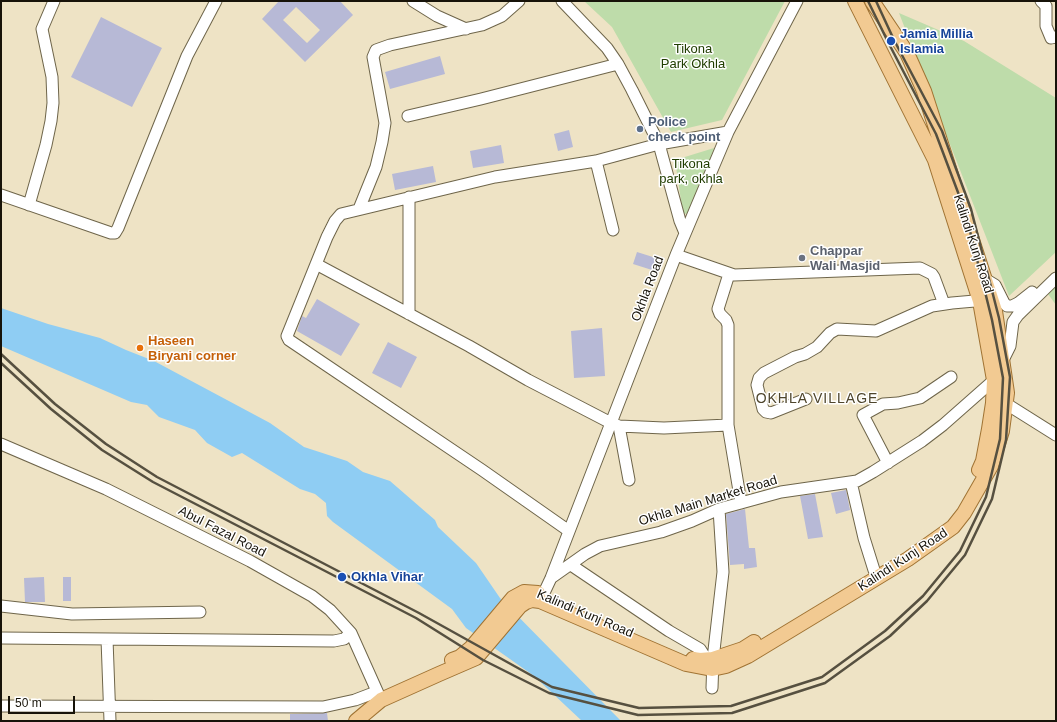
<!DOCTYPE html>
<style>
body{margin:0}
#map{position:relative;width:1057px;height:722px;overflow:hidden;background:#eee3c5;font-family:Helvetica,sans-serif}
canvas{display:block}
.frame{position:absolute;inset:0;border:2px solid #171309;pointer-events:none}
.scale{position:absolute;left:8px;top:696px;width:67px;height:18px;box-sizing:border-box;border:2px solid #171309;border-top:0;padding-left:5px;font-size:12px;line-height:14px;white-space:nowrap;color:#171309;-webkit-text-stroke:3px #fff;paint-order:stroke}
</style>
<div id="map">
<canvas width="1057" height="722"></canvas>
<div class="frame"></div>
<div class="scale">50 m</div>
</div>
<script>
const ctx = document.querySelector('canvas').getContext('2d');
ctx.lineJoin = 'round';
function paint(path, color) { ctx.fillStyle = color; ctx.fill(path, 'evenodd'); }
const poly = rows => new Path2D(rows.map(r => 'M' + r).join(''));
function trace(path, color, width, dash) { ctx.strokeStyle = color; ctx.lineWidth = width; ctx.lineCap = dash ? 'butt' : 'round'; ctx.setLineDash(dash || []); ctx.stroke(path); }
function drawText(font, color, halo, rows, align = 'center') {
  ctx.font = font + ' Helvetica,sans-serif'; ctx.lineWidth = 3; ctx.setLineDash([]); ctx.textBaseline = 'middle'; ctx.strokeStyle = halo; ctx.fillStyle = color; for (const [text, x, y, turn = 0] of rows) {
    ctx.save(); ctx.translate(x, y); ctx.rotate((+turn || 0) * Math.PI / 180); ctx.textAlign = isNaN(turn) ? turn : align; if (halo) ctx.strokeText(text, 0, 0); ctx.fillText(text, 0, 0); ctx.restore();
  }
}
paint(poly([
 [584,1,785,1,722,120,671,132,612,27],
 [899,13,964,41,1056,98,1056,252,1009,296],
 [714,148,693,213,683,214,675,160],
 [1056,286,1056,305,1048,294]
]), '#bedcaa');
paint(poly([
 [1,308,48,324,100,338,126,350,154,361,270,423,304,447,347,461,363,472,390,481,435,520,438,527,476,563,500,598,621,721,582,721,534,676,466,628,452,609,333,522,327,516,326,503,315,494,300,489,242,453,232,457,207,443,195,430,159,417,147,405,131,402,1,346]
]), '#8fcdf3');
paint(poly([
 [279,1,340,1,353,15,305,62,262,19],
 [296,7,320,30,307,43,283,20],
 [101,17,162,48,132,107,71,77],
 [440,56,445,74,390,89,385,72],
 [569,130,573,147,558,151,554,134],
 [501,145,504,163,473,168,470,151],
 [433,166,436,182,395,190,392,174],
 [637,252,656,258,652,270,633,264],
 [317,299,360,324,341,356,297,331,302,316,306,318],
 [602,328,605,376,574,378,571,331],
 [388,342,417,357,401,388,372,373],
 [846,490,850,510,836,514,831,493],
 [815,494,823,537,808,539,800,496],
 [745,509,749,548,755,548,757,567,744,569,744,564,730,565,726,514],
 [44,577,45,602,25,602,24,578],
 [63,577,71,577,71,601,63,601],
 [327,713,328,721,290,721,290,714]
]), '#b7b9d6');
const minor = poly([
 [413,1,437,16,466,29],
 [562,1,607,48,618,64,632,90,659,144,680,221,685,233],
 [1041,1,1046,6,1046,26,1051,38,1056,37],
 [408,116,481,99,618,64],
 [596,161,613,230],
 [1,195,111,233,115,233,118,228,187,56,216,1],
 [409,197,409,314],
 [29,205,46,145,51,121,53,103,52,77,42,29,54,1],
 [359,209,376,167,382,142,385,123,373,57,376,50,390,45,482,25,502,16,519,1],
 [676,255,734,275,920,268,932,274,934,277,944,304],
 [316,264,469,346,528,380,611,423,619,426,664,428,728,425],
 [729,274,718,309,720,314,726,320,728,325,728,425,741,503],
 [985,279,995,285,1004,303,1007,306,1012,306,1018,303,1032,292],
 [1003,360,1010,346,1013,322,1018,315,1056,278],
 [806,399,771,413,766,412,763,409,757,385,759,378,764,373,795,357,805,354,817,347,830,333,837,329,876,331,932,306,952,303,986,300],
 [1005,403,1056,435],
 [619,426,629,480],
 [1,444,106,489,250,561,312,596,330,610,351,633,381,700],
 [888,463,863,415,883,404,898,403,920,398,951,377],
 [851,482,864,538,874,570],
 [569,531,482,470,289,340,287,336,327,237,335,221,341,214,495,177,596,161,659,144,728,132],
 [571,565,669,631,700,649,707,660],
 [551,578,585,554,600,546,661,532,692,521,719,509,781,492,857,481,873,472,922,441,943,425,994,380],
 [543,595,551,578,676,255,728,132,797,1],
 [1,606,72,614,200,612],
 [1,638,334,641,344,639,351,633],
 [107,639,110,721],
 [712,688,713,659,723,572,719,509],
 [1,706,323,707,355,700,376,692]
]);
const major = poly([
 [855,1,935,160,980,301,994,380,993,403,989,429,983,461,979,470],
 [693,659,700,660,713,659,743,649,754,642],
 [452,660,460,657,471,648,513,598,524,592,538,593],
 [356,721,381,700,439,674,476,658,520,606,526,602,532,600,540,601,686,664,712,669,726,666,748,656,908,559,953,527,964,513,991,466,1002,431,1007,393,995,311,924,91,907,53,872,1]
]);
trace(minor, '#6e654a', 13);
trace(major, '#a07333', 16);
trace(minor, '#fff', 11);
trace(major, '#f2ca92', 14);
trace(poly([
 [1,354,55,404,106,444,157,477,419,613,552,687,639,708,731,706,822,677,885,631,923,596,960,551,986,497,1000,439,1003,378,992,320,965,211,936,134,888,42,868,1],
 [1,363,51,409,102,450,153,482,416,618,483,660,549,693,638,715,732,713,825,683,890,636,927,601,965,555,992,499,1006,440,1010,377,999,318,971,209,942,131,894,40,876,1]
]), '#565040', 2.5);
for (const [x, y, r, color] of [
 [891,41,5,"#1a4fb4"],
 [640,129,4,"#5c6f8a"],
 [802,258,4,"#6b7280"],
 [140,348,4,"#e8710a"],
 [342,577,5,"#1a4fb4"]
]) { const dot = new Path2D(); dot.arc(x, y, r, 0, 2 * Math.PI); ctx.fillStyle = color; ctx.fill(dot); trace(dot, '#fff', 1.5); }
drawText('bold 13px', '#164399', '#fff', [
 ["Jamia Millia",900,34],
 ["Islamia",900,49],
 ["Okhla Vihar",351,577]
], 'left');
drawText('13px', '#203d01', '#fff', [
 ["Tikona",693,49],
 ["Park Okhla",693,64],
 ["Tikona",691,164],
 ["park, okhla",691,179]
]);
drawText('bold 13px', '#4e5e75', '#fff', [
 ["Police",648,122],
 ["check point",648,137]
], 'left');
drawText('13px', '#171309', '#fff', [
 ["Kalindi Kunj Road",973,244,72],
 ["Okhla Road",648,289,-69],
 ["Okhla Main Market Road",708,501,-17],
 ["Abul Fazal Road",222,532,27],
 ["Kalindi Kunj Road",903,560,-33],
 ["Kalindi Kunj Road",585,614,23]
]);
drawText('bold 13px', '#5b616d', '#fff', [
 ["Chappar",810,251],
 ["Wali Masjid",810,266]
], 'left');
drawText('bold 13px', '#c56008', '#fff', [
 ["Haseen",148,341],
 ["Biryani corner",148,356]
], 'left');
ctx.letterSpacing = '1px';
drawText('14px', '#4e452c', '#fff', [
 ["OKHLA VILLAGE",817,399]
]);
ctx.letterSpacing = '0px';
</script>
